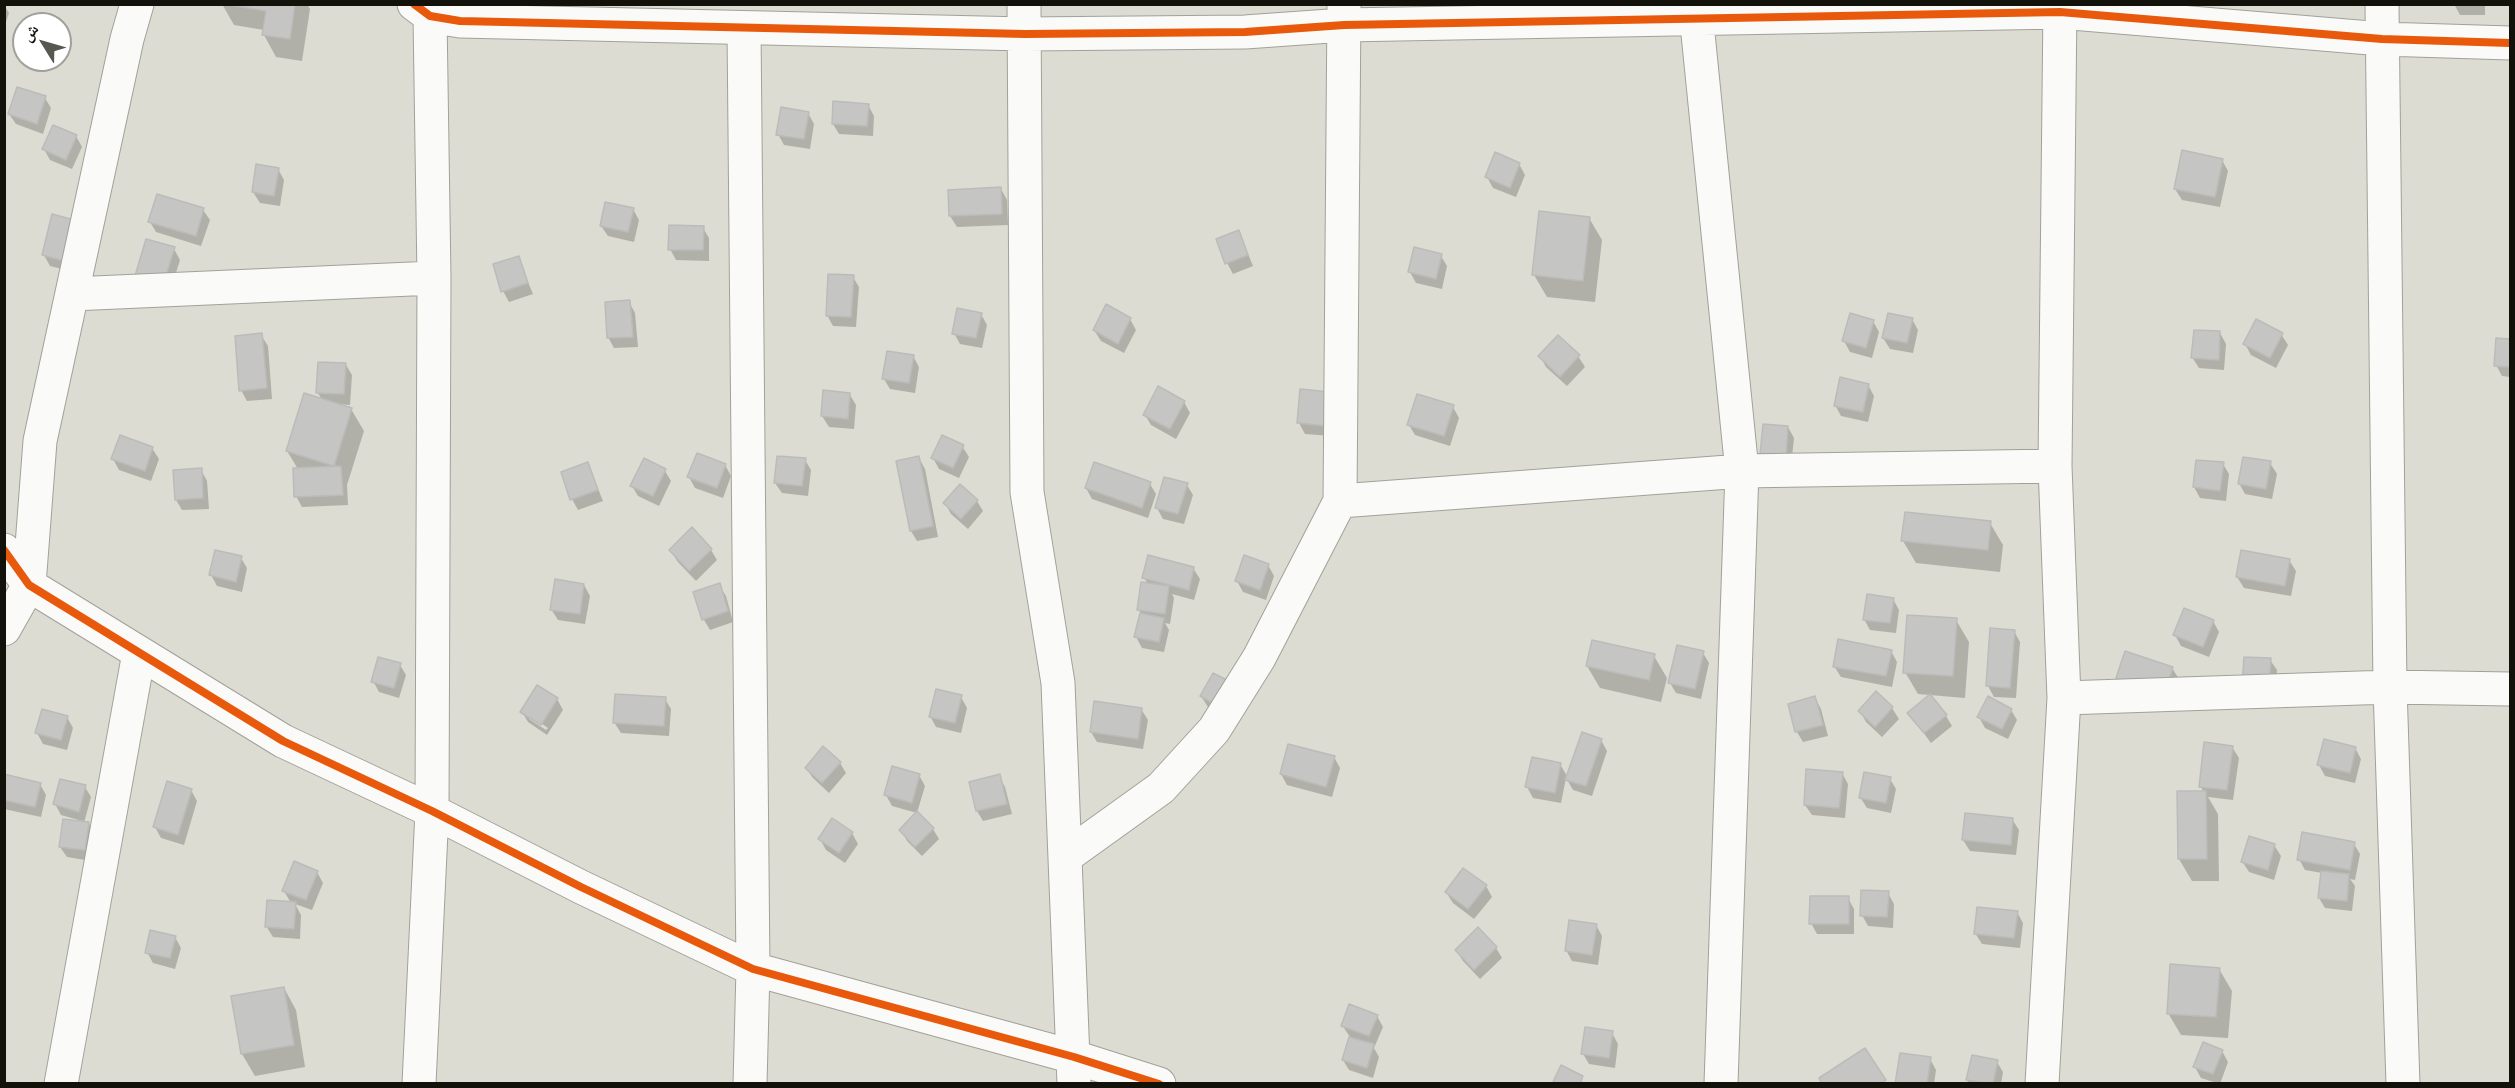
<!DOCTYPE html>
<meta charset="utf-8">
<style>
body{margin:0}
#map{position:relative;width:2515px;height:1088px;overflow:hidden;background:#dddcd2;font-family:"IBM Plex Sans","Noto Naskh Arabic",sans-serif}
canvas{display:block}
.frame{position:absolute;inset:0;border:6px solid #12110a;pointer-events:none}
.north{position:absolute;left:12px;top:12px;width:60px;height:60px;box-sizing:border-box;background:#fff;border:2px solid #a0a09d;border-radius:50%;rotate:307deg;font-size:16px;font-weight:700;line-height:24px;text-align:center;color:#12110a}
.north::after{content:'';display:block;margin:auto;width:21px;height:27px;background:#595850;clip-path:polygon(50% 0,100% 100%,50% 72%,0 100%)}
</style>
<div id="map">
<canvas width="2515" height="1088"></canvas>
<div class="frame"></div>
<div class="north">ش</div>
</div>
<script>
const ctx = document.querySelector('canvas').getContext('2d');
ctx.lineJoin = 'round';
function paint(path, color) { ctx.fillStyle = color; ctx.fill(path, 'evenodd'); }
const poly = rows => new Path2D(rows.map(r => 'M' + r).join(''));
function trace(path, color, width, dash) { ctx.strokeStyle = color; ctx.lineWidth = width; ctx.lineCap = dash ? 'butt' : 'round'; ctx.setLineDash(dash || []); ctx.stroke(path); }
paint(poly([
 [222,4,307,4,310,9,302,61,276,57,264,35,264,30,234,25],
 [531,4,566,4,566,5,548,22],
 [1448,4,1524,4,1523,15,1453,12],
 [2454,4,2485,4,2485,15,2460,15],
 [4,5,9,13,4,28],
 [45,98,51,108,43,134,16,124,9,114],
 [868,105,874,116,873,136,839,134,833,124],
 [808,113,814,124,810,149,784,145,778,134],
 [76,136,82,147,72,169,50,160,44,149],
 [2222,160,2228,171,2220,207,2182,200,2175,189],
 [1519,164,1525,175,1516,197,1493,188,1487,177],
 [278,169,284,180,280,206,260,203,253,192],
 [1001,189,1007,200,1008,225,957,227,950,216,950,191],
 [633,209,639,220,634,242,608,236,601,226],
 [203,210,210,220,201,246,156,232,150,222],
 [53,216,74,272,50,266,44,255],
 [1589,218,1602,240,1595,302,1547,297,1534,275],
 [703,228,709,238,709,261,676,260,670,249],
 [1239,232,1253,266,1233,274,1227,263],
 [174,249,180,260,166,304,140,297],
 [1441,256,1447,266,1442,289,1416,283,1410,272],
 [518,258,533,294,509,302,503,291],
 [853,277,859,287,856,327,833,326,827,315],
 [629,302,635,313,638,347,614,348,608,337],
 [981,314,987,325,982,348,960,344,954,333],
 [1130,319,1136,330,1124,353,1101,341,1094,330],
 [1912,319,1918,330,1913,353,1890,349,1883,338],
 [1873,321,1879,332,1872,358,1850,352,1844,341],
 [2220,333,2226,344,2224,370,2199,368,2192,357],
 [2281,334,2288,345,2276,368,2251,355,2245,344],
 [261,335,268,346,272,399,247,401,241,390],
 [2498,339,2510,341,2510,377,2502,376,2496,365],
 [913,356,919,367,915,393,890,389,884,379],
 [1540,356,1578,356,1585,367,1567,386,1546,367],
 [346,365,352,375,350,405,337,404,351,409,364,431,347,485,348,505,302,507,296,496,298,469,287,451,322,400,318,393],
 [331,459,337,468,333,468,329,460],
 [1868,385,1874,396,1868,422,1841,416,1835,405],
 [850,395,856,405,854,429,829,427,822,416],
 [1184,402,1190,413,1176,439,1151,425,1145,415],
 [1335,404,1332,436,1305,434,1299,423],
 [1453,407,1459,418,1450,446,1415,435,1409,425],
 [1788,427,1794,438,1791,466,1767,464,1761,453],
 [962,446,969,457,959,478,939,469,933,458],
 [152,448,159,459,151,481,119,470,113,459],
 [919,458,925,469,938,537,917,541,911,531],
 [805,460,811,470,808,496,782,493,775,483],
 [2270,463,2277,474,2272,499,2245,494,2239,483],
 [588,464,603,501,578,510,572,499],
 [2223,464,2229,474,2226,501,2200,498,2194,487],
 [725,465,731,476,723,498,695,488,689,477],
 [201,470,207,481,209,509,182,510,176,500],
 [665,471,671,481,659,506,638,496,632,486],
 [1150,484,1156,494,1148,518,1092,499,1086,488],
 [1187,485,1193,495,1184,524,1163,519,1157,508],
 [977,501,983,511,968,529,951,514,945,503],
 [1990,523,2003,545,2000,572,1916,563,1903,541],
 [671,550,711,550,717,560,696,581,677,561],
 [241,558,247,568,242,592,217,586,211,575],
 [2289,560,2296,571,2291,596,2244,588,2237,577],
 [1268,565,1274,576,1266,600,1243,592,1237,581],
 [1193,568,1200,579,1194,600,1172,594,1174,598,1170,624,1165,623,1169,630,1164,652,1142,648,1136,637,1141,614,1139,610,1148,584,1144,578],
 [584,585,590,596,585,624,558,620,551,609],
 [719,585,726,596,733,622,710,630,704,620,695,593],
 [1893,599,1899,610,1896,633,1870,630,1864,619],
 [1956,620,1969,642,1965,698,1918,694,1905,672],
 [2213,621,2219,632,2209,657,2181,646,2175,635],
 [2014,631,2020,642,2016,698,1994,697,1988,686],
 [1891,651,1897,662,1892,687,1841,677,1834,666],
 [1703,653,1709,663,1701,699,1676,693,1670,683],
 [1654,656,1667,678,1661,702,1600,688,1587,666],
 [2270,660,2277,670,2275,700,2250,698],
 [400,665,406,675,399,698,379,692,373,681],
 [2172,668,2179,679,2123,689,2117,678],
 [1213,675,1226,717,1208,707,1201,696],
 [1876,694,1892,708,1899,719,1882,737,1866,722,1860,711],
 [961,697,967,708,961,733,936,727,930,716],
 [1815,698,1821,709,1828,736,1803,742,1797,732,1789,705],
 [557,699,563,710,547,735,528,722,522,712],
 [529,715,548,728,546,730,529,719],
 [665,699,671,709,669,736,621,733,614,722],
 [1141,709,1148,720,1143,749,1097,742,1091,732],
 [2011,710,2017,720,2008,739,1985,728,1979,717],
 [1909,713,1946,716,1952,726,1931,743],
 [67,717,73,728,67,750,43,744,37,733],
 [1601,740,1607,751,1592,796,1573,790,1566,778,1561,803,1533,798,1527,787,1560,764,1568,778],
 [2232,747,2239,758,2233,800,2208,797,2218,814,2219,881,2192,881,2179,859,2178,792,2204,792,2200,786],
 [2355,748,2361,759,2355,783,2325,776,2319,765],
 [1334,757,1340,768,1332,797,1287,785,1281,774],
 [840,763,846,773,829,793,813,778,806,768],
 [1842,773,1848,784,1845,818,1812,815,1805,805],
 [919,775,925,786,917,813,892,806,886,795],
 [4,776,40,784,46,795,41,817,4,809],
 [999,776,1005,787,1012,814,983,821,977,811],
 [1890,779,1896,789,1891,813,1867,808,1860,797],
 [85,787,91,797,84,823,89,824,95,834,91,861,67,857,60,847,82,821,61,815,55,804],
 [191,790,197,801,184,845,161,838,155,827],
 [2012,819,2019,830,2016,855,1970,851,1963,840],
 [933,829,939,839,922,856,907,841,901,830],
 [852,833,858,844,845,863,826,850,820,839],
 [2354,844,2360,854,2355,880,2350,879,2355,886,2352,911,2325,908,2319,898,2322,873,2305,870,2299,859],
 [2274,845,2281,856,2274,880,2249,872,2242,861],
 [317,872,323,883,312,910,295,904,301,915,300,939,273,937,266,926,291,903,284,891],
 [1486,886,1492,897,1474,919,1453,903,1446,892],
 [1888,893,1894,904,1893,928,1868,926,1862,915],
 [1848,898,1854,909,1854,934,1817,934,1811,923],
 [2017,912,2023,923,2020,948,1982,944,1975,933],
 [1596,925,1602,936,1598,965,1572,961,1566,950],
 [175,937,181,948,175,969,153,963,147,952],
 [1496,948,1502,958,1480,979,1463,961,1456,950],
 [2219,969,2232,991,2228,1038,2181,1035,2168,1013],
 [284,988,296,1010,305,1067,255,1076,242,1054],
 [1377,1016,1383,1027,1374,1048,1379,1057,1373,1078,1349,1070,1343,1060,1350,1037,1342,1025],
 [1612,1033,1618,1044,1615,1068,1589,1064,1583,1054],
 [2222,1051,2228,1062,2220,1084,2201,1078,2195,1067],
 [1930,1059,1936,1070,1934,1084,1897,1084],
 [1997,1062,2003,1072,2001,1084,1969,1084,1967,1080]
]), '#0003');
const building = poly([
 [224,4,295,4,290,39,262,35,266,11,224,4],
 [17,87,46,96,37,124,8,114,17,87],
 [833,101,869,104,867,126,832,124,833,101],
 [781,107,809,112,804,139,776,135,781,107],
 [53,125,77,135,66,160,42,149,53,125],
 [2182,150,2223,159,2215,197,2174,189,2182,150],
 [1495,152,1520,163,1510,188,1485,177,1495,152],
 [256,164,279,168,274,196,252,192,256,164],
 [1001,187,1002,214,949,216,948,190,1001,187],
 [157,194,204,208,196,236,148,222,157,194],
 [605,202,634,208,628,232,600,226,605,202],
 [1539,211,1590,217,1583,281,1532,275,1539,211],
 [52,214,78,221,68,262,42,255,52,214],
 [669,225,704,226,703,250,668,250,669,225],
 [1239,230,1248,255,1225,264,1216,239,1239,230],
 [146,239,175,247,160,294,132,286,146,239],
 [1414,247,1442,254,1436,279,1408,272,1414,247],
 [519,256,528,283,501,292,493,264,519,256],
 [828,274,854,275,851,317,826,316,828,274],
 [630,300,633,337,607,338,605,302,630,300],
 [1106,304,1131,318,1118,344,1093,330,1106,304],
 [957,308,982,313,976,338,952,334,957,308],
 [1850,313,1874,320,1866,348,1842,341,1850,313],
 [1888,313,1913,318,1907,343,1882,338,1888,313],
 [2256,319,2283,333,2270,358,2243,344,2256,319],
 [2194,330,2220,331,2219,360,2191,358,2194,330],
 [262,333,267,388,239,391,235,336,262,333],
 [1558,335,1580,355,1560,377,1538,356,1558,335],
 [2496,338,2510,339,2510,367,2494,366,2496,338],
 [887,351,914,355,909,383,882,379,887,351],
 [318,362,346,363,344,394,316,393,318,362],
 [1840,377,1869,384,1863,412,1834,406,1840,377],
 [1158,386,1185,401,1170,429,1143,415,1158,386],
 [1300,389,1330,392,1327,426,1297,423,1300,389],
 [823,390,850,393,848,419,821,416,823,390],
 [304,393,352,408,334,466,286,451,304,393],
 [1417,394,1454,405,1444,436,1407,425,1417,394],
 [1763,424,1788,426,1786,456,1760,454,1763,424],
 [120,435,153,447,145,471,111,459,120,435],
 [942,435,964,445,953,468,931,458,942,435],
 [697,453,726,464,717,488,687,477,697,453],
 [777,456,806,458,802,486,774,483,777,456],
 [919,456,933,526,910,531,896,461,919,456],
 [2243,457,2271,461,2266,489,2238,484,2243,457],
 [644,458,666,469,653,496,630,486,644,458],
 [2196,460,2224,462,2220,491,2193,487,2196,460],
 [588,462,598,490,570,500,561,472,588,462],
 [1094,462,1151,482,1142,508,1085,488,1094,462],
 [341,466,343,495,294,497,293,468,341,466],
 [202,468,203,498,175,500,173,470,202,468],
 [1164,477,1188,483,1178,514,1155,508,1164,477],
 [960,484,978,500,961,519,943,503,960,484],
 [1905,512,1991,521,1988,550,1901,541,1905,512],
 [692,527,712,549,689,571,669,550,692,527],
 [215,550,242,556,236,582,209,575,215,550],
 [2241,550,2290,559,2285,586,2236,577,2241,550],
 [1148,555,1194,567,1189,590,1142,578,1148,555],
 [1244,555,1269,564,1260,590,1235,581,1244,555],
 [555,579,584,584,580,614,550,610,555,579],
 [1141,582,1169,586,1165,614,1137,610,1141,582],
 [720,583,728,611,702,620,693,592,720,583],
 [1867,594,1894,598,1890,623,1863,620,1867,594],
 [2184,608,2214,620,2203,647,2173,635,2184,608],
 [1140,613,1164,618,1159,642,1134,637,1140,613],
 [1907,615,1957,618,1953,676,1903,673,1907,615],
 [1990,628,2015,630,2010,688,1986,686,1990,628],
 [1838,639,1892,650,1886,676,1833,667,1838,639],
 [1592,640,1655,654,1649,680,1586,666,1592,640],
 [1677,645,1704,651,1695,689,1668,683,1677,645],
 [2125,651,2173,667,2164,694,2116,678,2125,651],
 [378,657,401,663,394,688,371,682,378,657],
 [2244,657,2271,658,2269,689,2242,688,2244,657],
 [1213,673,1233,683,1220,707,1200,696,1213,673],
 [537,685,558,698,541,725,520,712,537,685],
 [936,689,962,695,955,723,929,717,936,689],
 [1876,691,1893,707,1875,727,1858,711,1876,691],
 [615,694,666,697,664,726,613,723,615,694],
 [1930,694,1947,715,1924,733,1907,713,1930,694],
 [1815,696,1823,725,1795,732,1788,704,1815,696],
 [1988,696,2012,709,2002,729,1977,717,1988,696],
 [1094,701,1142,708,1138,739,1090,732,1094,701],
 [42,709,68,716,61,740,35,733,42,709],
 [1582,732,1602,739,1586,786,1565,780,1582,732],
 [2324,739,2356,747,2350,773,2317,765,2324,739],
 [2204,742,2233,746,2227,790,2199,787,2204,742],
 [1288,744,1335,756,1326,787,1280,774,1288,744],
 [823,746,841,762,822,783,805,768,823,746],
 [1532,757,1561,763,1555,793,1525,787,1532,757],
 [892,766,920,774,912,803,884,795,892,766],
 [1806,769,1843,772,1839,808,1804,805,1806,769],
 [1864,772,1891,777,1886,803,1859,798,1864,772],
 [4,774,41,783,35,807,4,800,4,774],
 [1000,774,1007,804,976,811,969,782,1000,774],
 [60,779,86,785,79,812,53,804,60,779],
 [167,781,192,789,178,835,153,827,167,781],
 [2177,791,2206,791,2207,859,2178,859,2177,791],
 [917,811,934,828,915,847,899,830,917,811],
 [1965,813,2013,818,2011,845,1962,840,1965,813],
 [832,818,853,832,839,853,818,839,832,818],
 [63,819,89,822,85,850,59,847,63,819],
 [2302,832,2355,842,2350,870,2297,860,2302,832],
 [2249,836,2275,844,2268,870,2241,862,2249,836],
 [294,861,318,871,306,900,282,891,294,861],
 [1463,868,1487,885,1468,909,1445,892,1463,868],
 [2321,871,2349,874,2347,901,2318,898,2321,871],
 [1861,890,1889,891,1887,917,1860,916,1861,890],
 [1810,896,1849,896,1849,924,1809,924,1810,896],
 [267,900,296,902,294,929,265,927,267,900],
 [1977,907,2018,911,2014,938,1974,934,1977,907],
 [1569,920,1597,924,1592,955,1565,951,1569,920],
 [1478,927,1497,947,1474,970,1455,950,1478,927],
 [150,930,176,936,170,958,145,953,150,930],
 [2170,964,2220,968,2216,1017,2167,1014,2170,964],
 [284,987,294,1045,241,1054,231,996,284,987],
 [1349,1004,1378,1015,1369,1036,1341,1026,1349,1004],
 [1585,1027,1613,1031,1609,1058,1581,1054,1585,1027],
 [1349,1037,1374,1044,1367,1068,1342,1060,1349,1037],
 [2203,1042,2223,1050,2213,1074,2193,1067,2203,1042],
 [1865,1048,1886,1080,1881,1084,1822,1084,1819,1078,1865,1048],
 [1900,1053,1931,1057,1927,1084,1895,1084,1900,1053],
 [1972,1055,1998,1060,1993,1084,1966,1080,1972,1055],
 [1561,1065,1583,1076,1580,1084,1552,1084,1561,1065]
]);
paint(building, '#c5c6c4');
trace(building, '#bbbcba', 1.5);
const minor = poly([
 [414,4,430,16,460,21,1025,34,1245,32,1344,25,2060,12,2382,39,2510,43],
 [1024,4,1027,492,1058,683,1074,1084],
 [1695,4,1742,471,1721,1084],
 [2382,4,2390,687,2403,1084],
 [744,28,753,969,750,1084],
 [72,294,434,278],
 [1340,501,1742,471,2055,466],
 [4,550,29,585,283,741,432,811,581,887,753,969,1074,1057,1159,1084],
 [4,629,29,585,40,441,127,39,137,4],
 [2064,698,2390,687,2510,689],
 [1065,857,1161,788,1214,730,1259,658,1340,501,1344,4],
 [61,1084,139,653],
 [419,1084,432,811,434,278,430,16],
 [2042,1084,2064,698,2055,466,2060,4]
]);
trace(minor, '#a2a199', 35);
trace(minor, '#fafaf8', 33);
trace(poly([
 [414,4,430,16,460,21,1025,34,1245,32,1344,25,2060,12,2382,39,2510,43],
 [4,550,29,585,283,741,432,811,581,887,753,969,1074,1057,1159,1084]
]), '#e8590c', 8);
</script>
